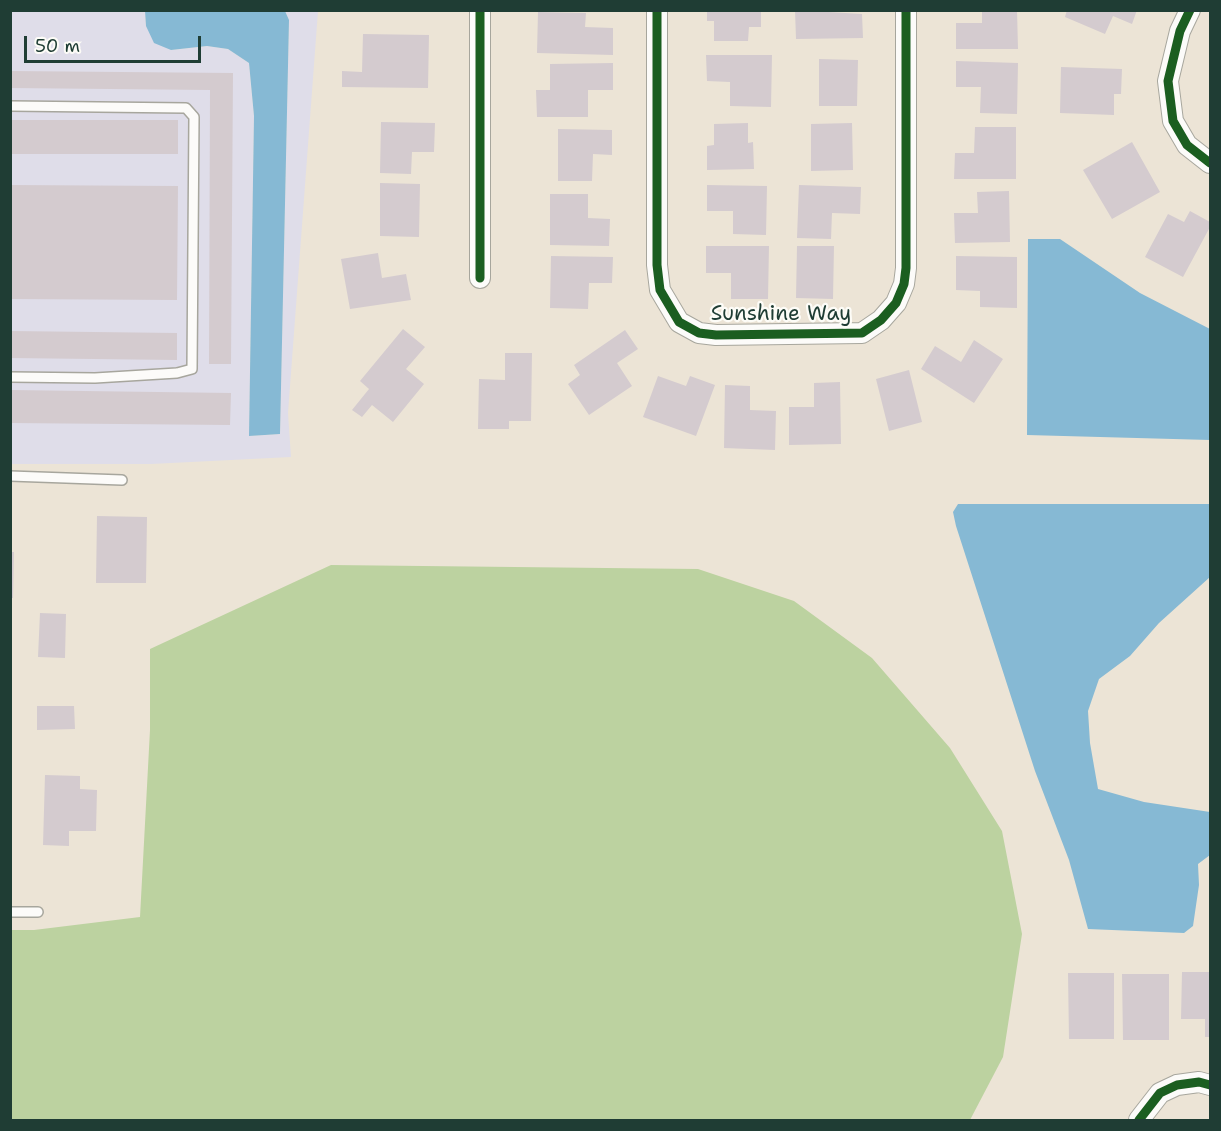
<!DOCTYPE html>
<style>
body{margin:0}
#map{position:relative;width:1221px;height:1131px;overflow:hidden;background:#ece4d6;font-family:"Shantell Sans",sans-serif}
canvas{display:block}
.frame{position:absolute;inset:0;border:12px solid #1f3d34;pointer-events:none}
.scale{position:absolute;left:24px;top:36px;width:177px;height:27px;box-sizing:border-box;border:3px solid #1f3d34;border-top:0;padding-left:8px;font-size:18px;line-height:21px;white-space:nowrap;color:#1f3d34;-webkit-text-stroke:4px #fdfcf7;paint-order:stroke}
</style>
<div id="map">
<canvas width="1221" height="1131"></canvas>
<div class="frame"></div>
<div class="scale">50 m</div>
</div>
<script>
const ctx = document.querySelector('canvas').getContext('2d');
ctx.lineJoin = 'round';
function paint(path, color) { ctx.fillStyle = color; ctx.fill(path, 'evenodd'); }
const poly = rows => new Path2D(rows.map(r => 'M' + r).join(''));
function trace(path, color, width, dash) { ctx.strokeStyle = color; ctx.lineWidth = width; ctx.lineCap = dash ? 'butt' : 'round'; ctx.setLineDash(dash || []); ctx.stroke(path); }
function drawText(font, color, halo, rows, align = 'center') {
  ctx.font = font + ' "Shantell Sans",sans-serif'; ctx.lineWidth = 4.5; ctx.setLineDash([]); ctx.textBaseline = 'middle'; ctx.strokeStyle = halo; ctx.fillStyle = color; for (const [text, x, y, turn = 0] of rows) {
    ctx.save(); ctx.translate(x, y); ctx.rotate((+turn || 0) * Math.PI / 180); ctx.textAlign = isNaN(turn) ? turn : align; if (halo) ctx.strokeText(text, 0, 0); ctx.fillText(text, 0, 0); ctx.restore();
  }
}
paint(poly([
 [10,11,145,11,146,26,171,50,207,46,228,49,249,63,254,116,249,436,280,434,289,20,285,11,318,11,288,413,291,457,151,464,11,464]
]), '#dfdde9');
paint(poly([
 [331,565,698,569,794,601,872,658,950,748,1002,831,1022,934,1003,1057,970,1120,11,1120,11,930,34,930,140,917,150,730,150,649]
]), '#bcd2a0');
paint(poly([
 [145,11,285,11,289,20,280,434,249,436,254,116,249,63,228,49,207,46,171,50,154,43,146,26],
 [1028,239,1060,239,1140,293,1210,329,1210,440,1027,435],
 [958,504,1210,504,1210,577,1159,623,1130,656,1099,679,1088,711,1090,743,1098,789,1144,802,1210,812,1210,855,1198,864,1199,885,1193,926,1184,933,1088,929,1069,860,1035,771,956,526,953,512]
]), '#86b9d4');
paint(poly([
 [707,10,761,10,761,27,749,27,748,41,714,41,714,21,707,21],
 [795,10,862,14,863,38,796,39],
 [982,10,1017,10,1018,49,956,49,956,23,982,23],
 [1067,10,1137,10,1132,24,1113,16,1105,34,1065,17],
 [538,12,586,13,585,27,613,28,613,55,537,53],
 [363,34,429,35,428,88,342,87,342,71,362,72],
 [706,55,772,55,771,107,730,106,730,82,707,81],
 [819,59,858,60,857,106,819,106],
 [956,61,1018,63,1017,114,980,113,981,87,956,87],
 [613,63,613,90,588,90,588,117,537,117,536,90,550,90,550,64],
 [1061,67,1122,69,1121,94,1114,94,1114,115,1060,113],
 [10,71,233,73,231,364,209,364,210,90,10,88],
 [10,120,178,120,178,154,10,154],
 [381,122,435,123,434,152,412,152,411,174,380,173],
 [748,123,748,143,753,142,754,169,707,170,707,146,714,145,714,124],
 [852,123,853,170,811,171,811,124],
 [975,127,1016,127,1016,179,954,179,955,153,974,153],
 [558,129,612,130,612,155,593,154,592,181,558,181],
 [1132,142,1160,192,1112,219,1083,170],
 [380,183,420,184,419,237,380,236],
 [10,185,178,186,177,300,10,299],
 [707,185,767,186,766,235,733,234,733,211,707,211],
 [799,185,861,187,860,214,832,213,831,239,797,238],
 [1009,191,1010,242,955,243,954,213,978,213,977,192],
 [550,194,588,194,588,218,610,219,609,246,550,245],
 [1190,211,1210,222,1210,227,1183,277,1145,257,1168,214,1184,222],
 [706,246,769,246,768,299,731,299,731,273,706,273],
 [797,246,834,246,833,299,796,298],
 [378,253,382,278,406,274,411,300,350,309,341,259],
 [551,256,613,257,612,283,589,283,588,309,550,308],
 [956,256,1017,257,1017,308,980,307,980,291,956,290],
 [403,329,425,347,406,369,424,384,393,422,372,405,362,417,352,410,369,389,360,381],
 [625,330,638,349,617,363,632,386,589,415,568,384,580,375,574,365],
 [10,331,177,333,177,360,10,358],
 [974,340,1003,359,974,403,921,369,935,346,961,362],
 [505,353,532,353,531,421,509,421,509,429,478,429,479,379,505,380],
 [909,370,922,422,889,431,876,379],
 [658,376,686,386,690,376,715,385,696,436,643,417],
 [840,382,841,444,789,445,789,407,814,407,814,383],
 [725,385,750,386,750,410,776,411,775,450,724,448],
 [10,390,231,393,230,425,10,423],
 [97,516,147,517,146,583,96,583],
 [10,552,14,552,13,598,10,598],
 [40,613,66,614,65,658,38,657],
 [37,706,74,706,75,729,37,730],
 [45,775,80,776,80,789,97,790,96,831,69,831,69,846,43,845],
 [1182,972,1210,972,1210,1037,1205,1037,1205,1019,1181,1019],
 [1068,973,1114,973,1114,1039,1069,1039],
 [1122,974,1169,974,1169,1040,1123,1040]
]), '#d4cbcf');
const lane = poly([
 [10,106,186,108,194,117,192,369,177,373,95,378,10,377],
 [10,476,122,480],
 [10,912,38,912]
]);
const street = poly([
 [480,10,480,278],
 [657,10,657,265,660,290,679,322,699,333,716,335,862,333,881,320,896,303,904,284,906,268,906,10],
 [1190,10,1180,31,1168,81,1173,121,1187,145,1210,163],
 [1139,1120,1160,1093,1177,1085,1199,1082,1210,1085]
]);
trace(lane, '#a7a69d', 12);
trace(street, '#a7a69d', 22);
trace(lane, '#fcfbf9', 9);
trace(street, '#fcfbf9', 20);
trace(poly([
 [480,10,480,278],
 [657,10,657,265,660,290,679,322,699,333,716,335,862,333,881,320,896,303,904,284,906,268,906,10],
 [1190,10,1180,31,1168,81,1173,121,1187,145,1210,163],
 [1139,1120,1160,1093,1177,1085,1199,1082,1210,1085]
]), '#1b5e20', 9);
drawText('21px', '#1f3d34', '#fdfcf7', [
 ["Sunshine Way",781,315]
]);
</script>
